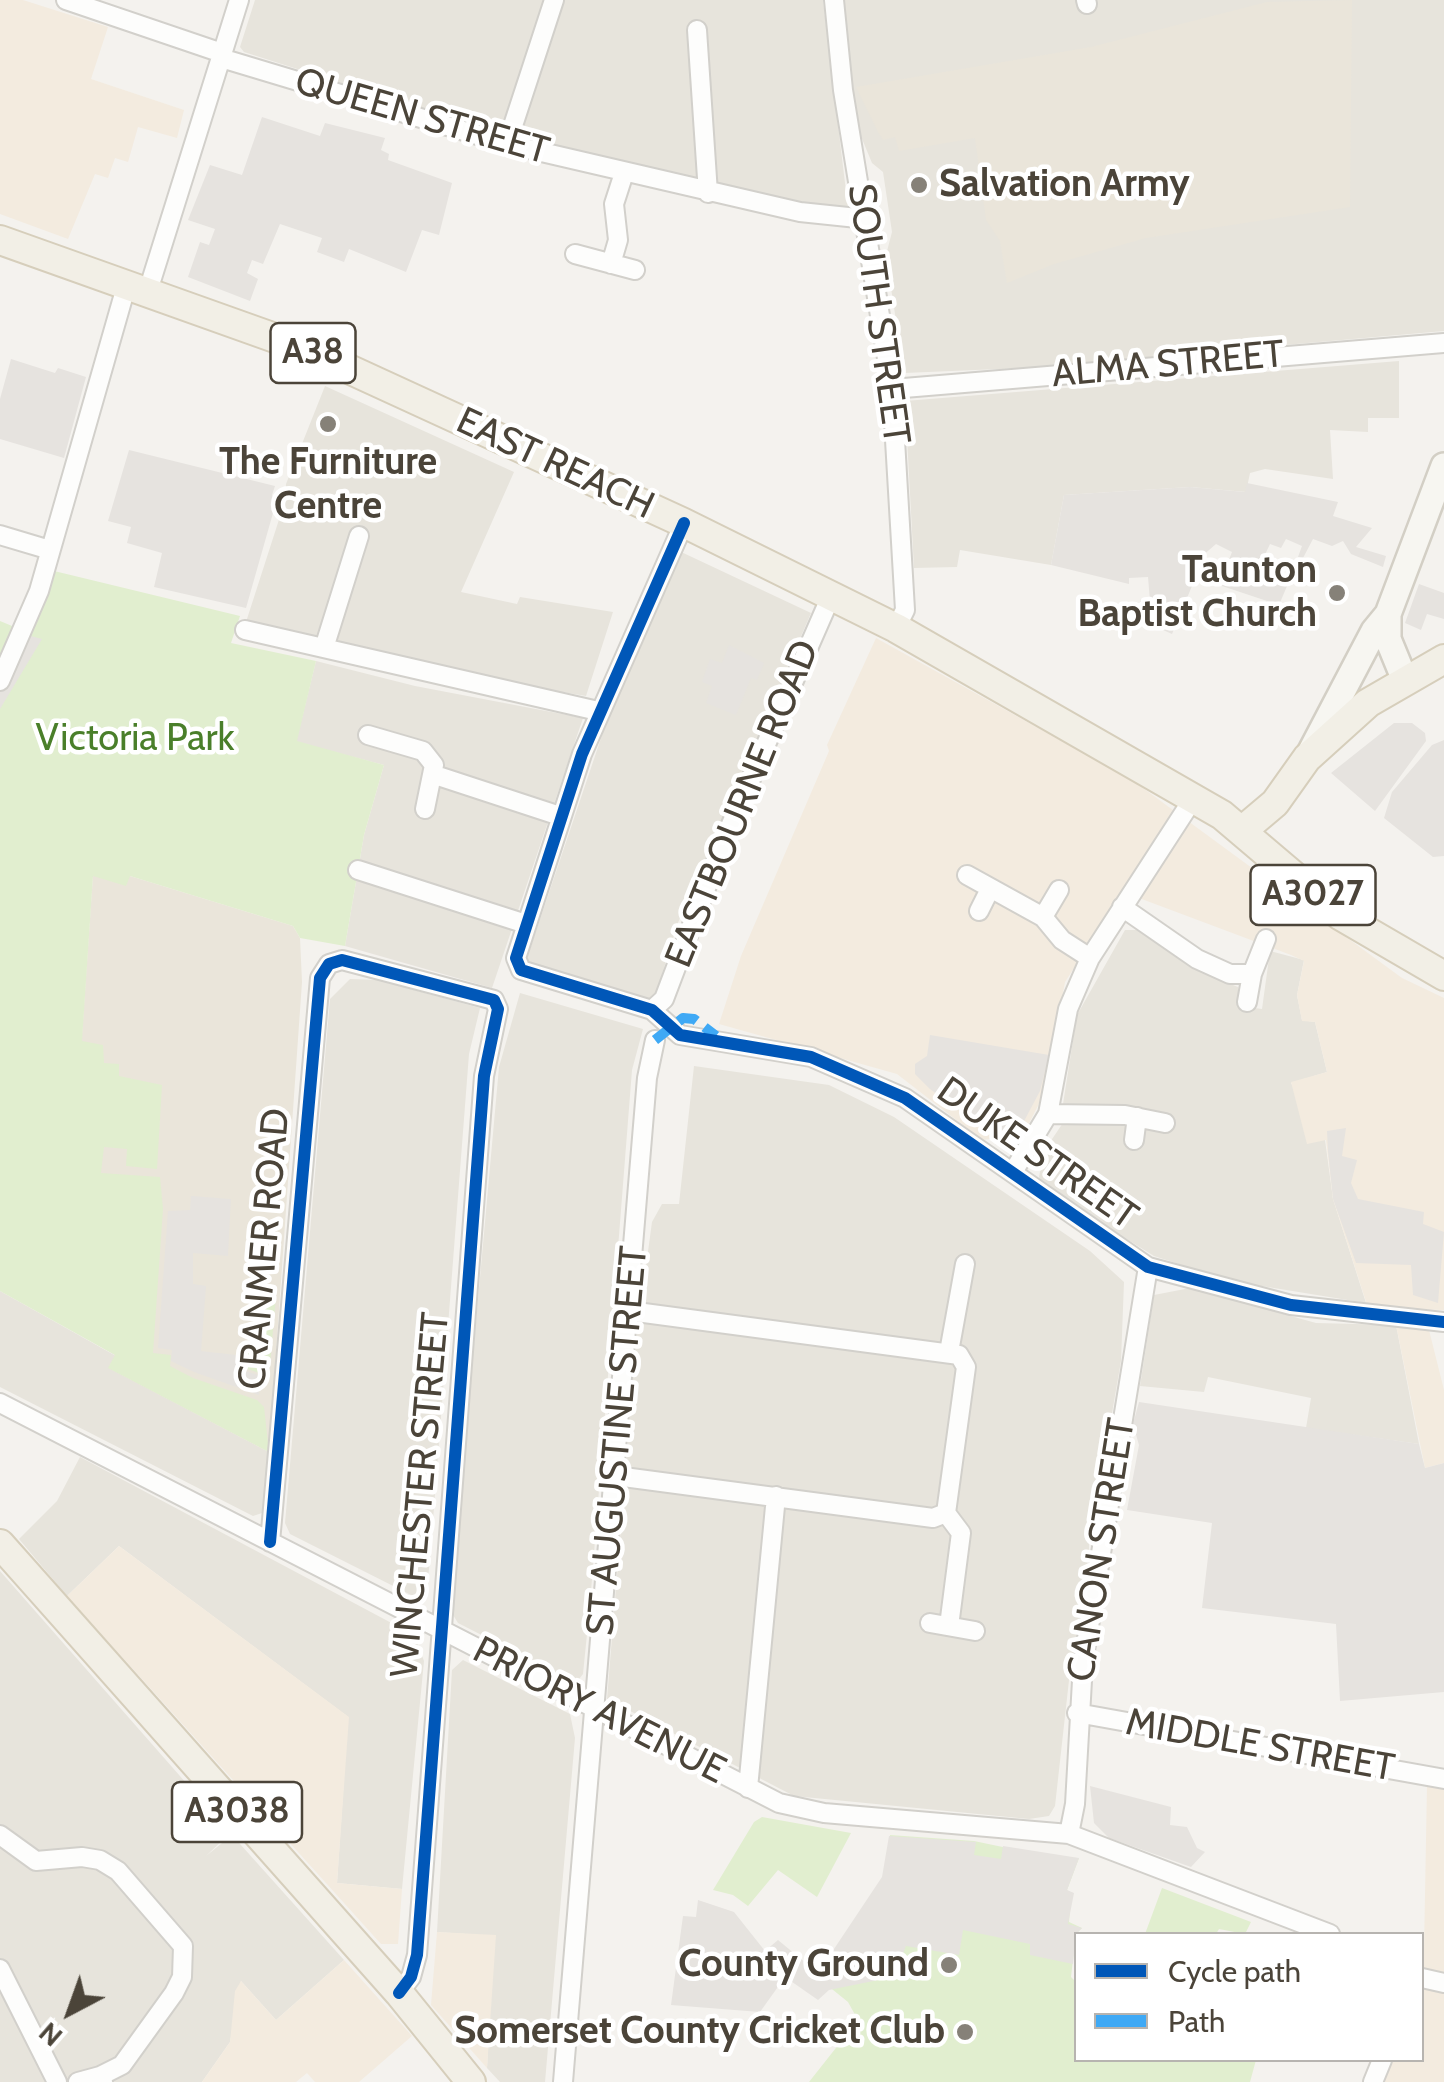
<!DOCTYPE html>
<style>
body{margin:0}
#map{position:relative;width:1444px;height:2082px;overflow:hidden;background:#f4f2ee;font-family:Cabin,sans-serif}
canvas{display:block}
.legend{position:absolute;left:1074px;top:1932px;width:350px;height:130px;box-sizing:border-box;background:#fff;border:2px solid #b7b4b0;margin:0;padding:12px 18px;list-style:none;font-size:30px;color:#4b4439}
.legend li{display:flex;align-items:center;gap:20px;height:50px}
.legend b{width:50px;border:2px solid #b7b4b0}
.north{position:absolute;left:20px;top:1962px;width:100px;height:100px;-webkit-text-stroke:8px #fff;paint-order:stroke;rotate:221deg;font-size:28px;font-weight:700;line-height:40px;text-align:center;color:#4b4439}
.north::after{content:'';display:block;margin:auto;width:35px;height:45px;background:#4b4439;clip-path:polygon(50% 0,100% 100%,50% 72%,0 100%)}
</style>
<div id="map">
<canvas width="1444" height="2082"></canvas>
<ul class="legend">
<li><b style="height:12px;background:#0057b8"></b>Cycle path</li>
<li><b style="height:12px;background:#3fa9f5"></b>Path</li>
</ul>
<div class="north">N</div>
</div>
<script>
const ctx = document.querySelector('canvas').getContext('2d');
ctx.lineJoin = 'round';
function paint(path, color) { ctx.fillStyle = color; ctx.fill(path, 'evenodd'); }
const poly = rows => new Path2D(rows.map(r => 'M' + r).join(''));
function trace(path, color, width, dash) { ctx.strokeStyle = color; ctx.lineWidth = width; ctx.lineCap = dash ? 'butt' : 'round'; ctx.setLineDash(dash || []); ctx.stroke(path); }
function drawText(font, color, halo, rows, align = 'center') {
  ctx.font = font + ' Cabin,sans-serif'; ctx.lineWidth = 9; ctx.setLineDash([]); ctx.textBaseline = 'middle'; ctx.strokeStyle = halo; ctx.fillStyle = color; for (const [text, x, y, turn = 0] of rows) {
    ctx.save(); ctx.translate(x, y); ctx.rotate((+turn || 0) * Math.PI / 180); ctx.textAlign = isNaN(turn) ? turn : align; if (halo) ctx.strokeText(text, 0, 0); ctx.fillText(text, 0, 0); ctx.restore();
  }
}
paint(poly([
 [255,0,823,0,848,208,796,201,498,133,244,52,240,47],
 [843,0,1444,0,1444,331,1023,368,904,373,886,255,892,232,883,172,872,163,858,129],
 [1399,361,1399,418,1368,418,1368,432,1330,430,1333,479,1265,469,1250,473,1246,492,1190,487,1064,495,1051,565,960,550,957,567,914,568,905,401],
 [325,386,514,472,461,592,517,604,520,597,613,612,586,696,437,671,246,622,285,501,286,484],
 [677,550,811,613,677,925,654,1001,526,961,631,649],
 [316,661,415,686,583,718,492,988,345,946,364,835,384,765,296,742],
 [1125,930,1139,930,1205,974,1238,987,1240,1006,1262,1009,1270,951,1304,960,1297,995,1302,1020,1315,1022,1327,1072,1291,1083,1325,1140,1333,1199,1366,1303,1231,1281,1154,1256,1043,1187,1039,1177,1044,1151,1071,1111,1063,1104,1077,1015],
 [350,979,378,980,480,1008,469,1054,430,1559,426,1597,421,1600,290,1534,285,1523,330,999],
 [520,993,643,1029,632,1070,590,1604,583,1674,576,1683,458,1623,450,1610,499,1067],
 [694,1066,829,1085,894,1117,1090,1251,1124,1282,1121,1361,1100,1483,1105,1484,1089,1543,1089,1574,1069,1680,1055,1806,1049,1816,1029,1819,794,1796,607,1699,636,1340,652,1222,662,1204,679,1204],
 [1190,1288,1316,1323,1396,1325,1419,1444,1306,1428,1311,1398,1208,1377,1204,1392,1140,1386,1154,1295],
 [0,1291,116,1356,109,1368,269,1452,265,1512,253,1516,0,1387],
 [80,1457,414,1635,424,1661,402,1889,337,1883,348,1717,119,1546,67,1596,19,1539,57,1501],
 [0,1571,230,1833,206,1856,232,1835,344,1960,276,2020,241,1981,230,2042,202,2082,0,2082],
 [463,1660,570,1714,575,1738,545,2082,500,2082,487,2068,494,1936,437,1932,452,1670]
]), '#e7e4dc');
paint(poly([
 [0,0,23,0,108,27,91,79,184,110,177,138,138,127,128,162,115,158,108,178,95,174,68,239,0,214],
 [876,638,1132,780,1402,978,1444,998,1444,1310,1368,1308,1333,1199,1326,1140,1307,1144,1291,1082,1327,1072,1315,1022,1302,1021,1297,995,1304,961,1291,955,1123,892,1065,982,1045,1092,1023,1135,982,1140,897,1074,719,1024,741,956,829,751,827,745],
 [1396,1325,1429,1330,1444,1390,1444,1463,1425,1468],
 [119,1546,349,1717,337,1883,402,1889,398,1944,381,1944,67,1596],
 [1444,1783,1444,2082,1383,2082,1393,2060,1422,2060,1427,1785],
 [437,1932,496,1935,487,2068,431,2005],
 [344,1960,412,2036,359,2082,315,2082,307,2073,296,2082,202,2082,230,2042,235,1991,241,1981,276,2020]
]), '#f3ebdf');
paint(poly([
 [1352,0,1350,207,1146,238,1054,264,1007,283,1000,241,986,220,975,138,899,151,895,137,883,140,878,132,856,87,1091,47,1267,2],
 [93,875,130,876,293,926,300,938,302,982,269,1452,108,1368,115,1355,62,1324]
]), '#eae5da');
paint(poly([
 [50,570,240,616,231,643,316,661,297,741,384,765,364,835,345,946,300,938,293,926,130,876,126,886,93,876,82,1041,103,1045,104,1063,119,1064,119,1076,162,1085,157,1169,126,1166,127,1149,104,1147,101,1173,160,1177,163,1209,153,1353,171,1355,170,1366,193,1378,257,1400,264,1407,269,1452,108,1368,115,1355,0,1291,0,621,29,633],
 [256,1295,276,1296,270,1365,262,1374,239,1366,240,1353,248,1353],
 [762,1817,851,1833,817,1897,778,1870,748,1906,733,1895,713,1890,754,1822],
 [890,1835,974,1841,1060,1859,1079,1858,1067,1890,1071,1896,1069,1922,1082,1928,1076,1934,1071,1977,1076,1982,1076,2060,1256,2060,1250,2082,809,2082,858,2020,848,2002,817,1977,882,1884,890,1866],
 [1162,1888,1251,1922,1245,1934,1219,1929,1216,1934,1145,1934]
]), '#e1eecf');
paint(poly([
 [262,117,320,136,325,123,385,138,381,150,389,154,388,160,452,183,439,235,422,230,406,272,349,249,344,262,317,252,322,238,280,224,263,264,252,260,247,273,258,279,250,301,188,277,200,242,209,245,215,229,188,220,210,165,242,175],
 [11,359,55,373,58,368,86,377,64,458,0,439,0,399],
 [129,450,275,486,272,495,275,506,246,608,154,587,162,553,127,543,131,527,108,521],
 [1247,483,1338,502,1333,516,1372,528,1356,547,1386,556,1383,567,1351,554,1343,541,1332,546,1313,539,1303,558,1298,557,1302,546,1286,539,1281,548,1270,544,1260,565,1290,579,1279,605,1219,585,1232,552,1216,544,1194,563,1197,574,1172,634,1134,617,1141,599,1150,601,1148,577,1129,578,1129,584,1051,565,1064,495,1190,487,1245,492],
 [1419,584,1444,593,1444,619,1427,614,1421,630,1405,623],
 [23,634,42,639,0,709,0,681],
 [729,645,764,663,757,680,751,678,736,715,706,703,712,686,702,682,710,659,722,663],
 [1394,723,1412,723,1425,733,1426,741,1375,811,1331,773],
 [1444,740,1444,856,1433,857,1384,818,1392,792,1432,745],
 [930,1035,1049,1055,1040,1091,1023,1123,991,1134,930,1089,915,1074,915,1064,927,1056],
 [1346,1128,1342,1156,1357,1160,1351,1183,1358,1199,1424,1212,1423,1224,1444,1232,1438,1303,1413,1295,1411,1265,1356,1263,1333,1199,1328,1151,1327,1131],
 [191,1196,231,1199,228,1256,193,1253,193,1284,206,1286,201,1351,236,1355,236,1368,261,1376,259,1395,194,1372,171,1361,172,1350,158,1348,168,1211,190,1210],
 [1139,1402,1419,1444,1425,1468,1444,1463,1444,1692,1340,1701,1336,1624,1202,1608,1212,1523,1127,1510,1139,1445,1133,1424],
 [1090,1786,1171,1807,1170,1825,1187,1827,1197,1848,1205,1852,1191,1867,1109,1838,1094,1823],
 [889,1836,976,1842,974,1855,1001,1859,1003,1846,1079,1858,1067,1890,1074,1893,1068,1924,1082,1928,1076,1934,1073,1964,1030,1955,1030,1944,963,1930,959,1955,906,1946,893,1977,829,1990,818,2000,785,1977,760,2012,671,2005,683,1916,696,1917,698,1900,734,1912,765,1951,778,1940,818,1973,882,1877]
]), '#e6e3df');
const minor = poly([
 [66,0,222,53],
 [834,0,843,90,892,389,905,610,896,628],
 [1086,0,1087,4],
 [697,30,708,193],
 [221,58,507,144,800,212,867,219],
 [507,144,554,0],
 [575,254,635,270],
 [611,264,618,240,614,204,624,173],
 [147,294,239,0],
 [892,389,1444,343],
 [684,523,582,754,516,958,521,970,652,1010,680,1035,811,1057,905,1098,1148,1267,1291,1305,1444,1322],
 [0,535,50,550],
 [245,630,598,711],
 [324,648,359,536],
 [0,681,39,591,126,287],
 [368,735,423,751,434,765,425,809],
 [435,775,560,816],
 [358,870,526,924],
 [967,875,1043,917,1062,940,1090,958],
 [1122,907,1197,959,1230,974,1252,974,1266,939],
 [979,911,990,889],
 [1043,917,1059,890],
 [1247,1002,1252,974],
 [652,1010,664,999,725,838,831,596],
 [1048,1114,1125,1115,1165,1123],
 [1134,1140,1137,1117],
 [1013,1172,1048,1114,1068,1009,1090,958,1193,799],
 [629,1311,959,1355,966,1367,946,1513],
 [949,1352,965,1264],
 [0,1403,779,1803,824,1813,1069,1834,1330,1934],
 [616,1476,933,1518,946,1513],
 [946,1513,961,1533,949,1626],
 [270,1542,320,978,329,964,342,960,494,1000,498,1009,484,1076,417,1955,411,1977,399,1993],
 [930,1623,975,1631],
 [1077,1713,1444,1779],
 [748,1788,776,1496],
 [1069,1834,1075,1804,1083,1663,1148,1267],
 [0,1835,36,1861,82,1857,100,1860,118,1871,183,1946,182,1977,174,1993,122,2065,100,2076],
 [0,1969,57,2082],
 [1422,1978,1444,1983],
 [78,2082,100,2076,103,2082],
 [563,2082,647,1078,655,1040],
 [1373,2082,1382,2060]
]);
const secondary = poly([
 [1404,678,1388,639,1388,614,1444,466],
 [1310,753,1374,631,1388,614]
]);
const primary = poly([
 [0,240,303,348,684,523,896,628,1222,815,1341,916,1444,976],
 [1243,830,1275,803,1307,758,1368,703,1444,659],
 [0,1544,399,1993,471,2082]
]);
trace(minor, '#d2d0cb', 22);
trace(secondary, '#d3cfc5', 30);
trace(primary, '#d6cebb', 32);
trace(minor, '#fdfdfc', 18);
trace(secondary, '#f7f6f1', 25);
trace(primary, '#f2efe6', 28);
trace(poly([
 [655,1040,683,1018,694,1019,716,1036]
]), '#3fa9f5', 10, [20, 10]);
trace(poly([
 [684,523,582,754,516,958,521,970,652,1010,680,1035,811,1057,905,1098,1148,1267,1291,1305,1444,1322],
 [270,1542,320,978,329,964,342,960,494,1000,498,1009,484,1076,417,1955,411,1977,399,1993]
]), '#0057b8', 12);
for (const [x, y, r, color] of [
 [919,185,10,"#868178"],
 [328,424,10,"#868178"],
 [1337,593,10,"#868178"],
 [949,1965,10,"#868178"],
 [965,2032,10,"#868178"]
]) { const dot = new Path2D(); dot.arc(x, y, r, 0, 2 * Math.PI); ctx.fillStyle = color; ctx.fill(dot); trace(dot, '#fff', 4); }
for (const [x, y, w] of [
 [313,353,85],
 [1313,895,125],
 [237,1812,130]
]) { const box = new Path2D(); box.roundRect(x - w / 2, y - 30, w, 60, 8); ctx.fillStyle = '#fff'; ctx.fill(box); trace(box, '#4b4439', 2.5); }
drawText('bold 35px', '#4b4439', null, [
 ["A38",313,353],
 ["A3027",1313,895],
 ["A3038",237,1812]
]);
drawText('38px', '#4b4439', '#fff', [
 ["QUEEN STREET",422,117,16],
 ["SOUTH STREET",878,314,82],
 ["ALMA STREET",1168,365,-5],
 ["EAST REACH",555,464,25],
 ["EASTBOURNE ROAD",743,804,-68],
 ["DUKE STREET",1037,1154,35],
 ["CRANMER ROAD",265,1249,-85],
 ["ST AUGUSTINE STREET",618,1441,-85],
 ["WINCHESTER STREET",421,1495,-85],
 ["CANON STREET",1102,1550,-81],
 ["PRIORY AVENUE",599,1711,27],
 ["MIDDLE STREET",1260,1746,10]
]);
drawText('bold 38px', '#4b4439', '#fff', [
 ["Salvation Army",939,185,"left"],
 ["The Furniture",328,463,"center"],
 ["Centre",328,507,"center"],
 ["Taunton",1317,571],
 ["Baptist Church",1317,615],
 ["County Ground",929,1965],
 ["Somerset County Cricket Club",945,2032]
], 'right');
drawText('38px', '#4a7f2a', '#fff', [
 ["Victoria Park",135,739]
]);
</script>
